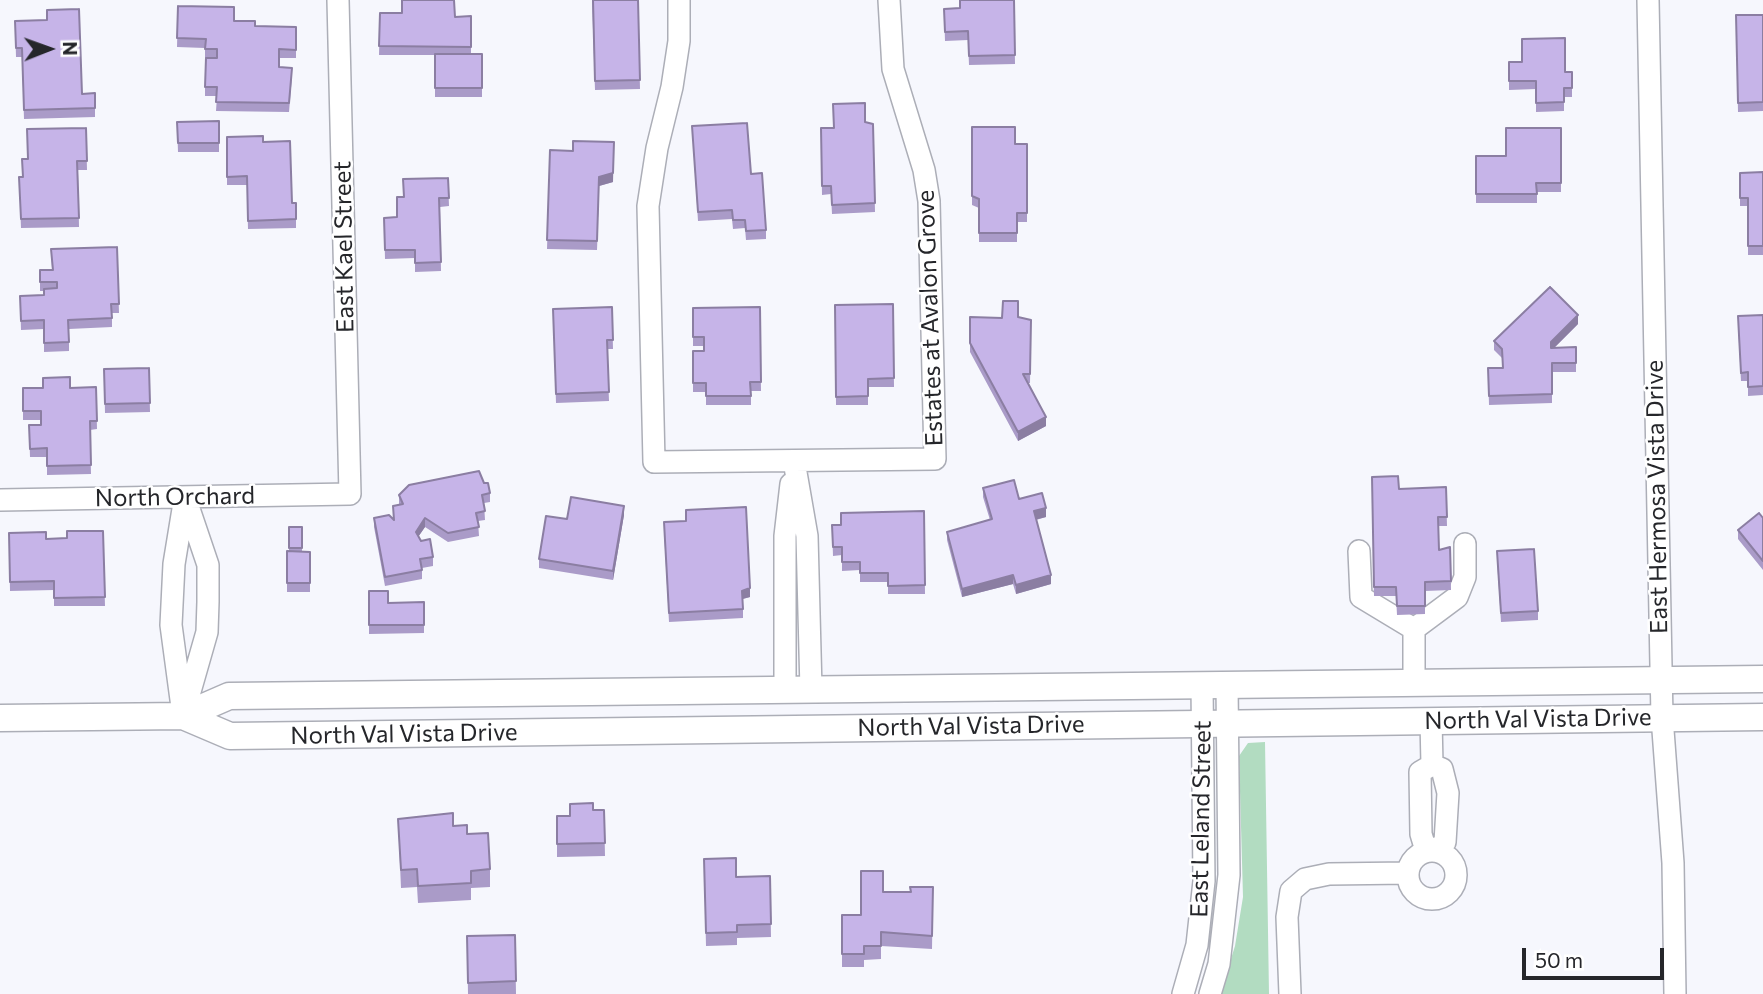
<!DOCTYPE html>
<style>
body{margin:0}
#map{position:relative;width:1763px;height:994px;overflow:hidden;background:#f6f7fd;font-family:Commissioner,sans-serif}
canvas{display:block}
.north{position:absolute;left:14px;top:14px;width:70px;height:70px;-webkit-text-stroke:5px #fff;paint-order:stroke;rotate:89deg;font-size:19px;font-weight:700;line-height:28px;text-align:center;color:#25262a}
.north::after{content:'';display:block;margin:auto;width:24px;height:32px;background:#25262a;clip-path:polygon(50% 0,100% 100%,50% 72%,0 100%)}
.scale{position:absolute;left:1522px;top:948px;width:142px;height:32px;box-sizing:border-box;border:4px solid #25262a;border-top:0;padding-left:9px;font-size:21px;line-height:24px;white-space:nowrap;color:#25262a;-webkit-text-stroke:5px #fff;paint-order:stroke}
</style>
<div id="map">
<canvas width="1763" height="994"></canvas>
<div class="north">N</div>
<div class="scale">50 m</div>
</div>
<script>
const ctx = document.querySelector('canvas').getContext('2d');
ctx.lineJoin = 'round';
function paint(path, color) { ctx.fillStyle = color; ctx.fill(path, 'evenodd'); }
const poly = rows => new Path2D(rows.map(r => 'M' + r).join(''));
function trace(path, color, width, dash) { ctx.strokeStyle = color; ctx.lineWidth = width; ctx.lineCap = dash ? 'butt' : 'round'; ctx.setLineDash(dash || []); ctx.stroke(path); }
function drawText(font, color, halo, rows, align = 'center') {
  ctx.font = font + ' Commissioner,sans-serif'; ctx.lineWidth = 5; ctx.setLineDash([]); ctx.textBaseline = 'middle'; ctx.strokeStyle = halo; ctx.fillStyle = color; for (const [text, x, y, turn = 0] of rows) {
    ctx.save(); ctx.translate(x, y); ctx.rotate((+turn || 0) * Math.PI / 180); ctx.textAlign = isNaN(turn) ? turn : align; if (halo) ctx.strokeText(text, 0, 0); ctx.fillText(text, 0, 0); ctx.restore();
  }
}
paint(poly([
 [1265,742,1269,994,1220,994,1235,946,1243,897,1239,756,1248,743]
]), '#b2dcc1');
const minor = poly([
 [679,0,679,41,672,87,657,148,648,206,654,462,935,459,929,201,924,170,893,69,889,0],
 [1648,0,1662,717,1673,863,1675,994],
 [794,461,807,536,811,690],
 [0,500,350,494,338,0],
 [1359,551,1361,597,1414,629],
 [1414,682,1414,629,1457,597,1465,577,1465,544],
 [785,690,785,536,791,484],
 [182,707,171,625,174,564,184,503],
 [183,716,207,632,208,602,208,565,185,497],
 [1431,720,1432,765],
 [1432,765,1442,769,1448,793,1445,842,1435,851,1424,844,1421,834,1420,772,1432,765],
 '1408 875a24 24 0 1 1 48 0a24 24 0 1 1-48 0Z',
 [1183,994,1197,945,1204,881,1202,684],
 [1210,994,1219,964,1229,875,1227,684],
 [1290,994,1287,917,1291,891,1305,879,1329,874,1408,873]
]);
const major = poly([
 [183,716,230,736,1763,717],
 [0,718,183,716,229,696,1763,679]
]);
trace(minor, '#acaeb7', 24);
trace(major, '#acaeb7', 29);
trace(minor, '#fff', 21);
trace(major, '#fff', 26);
paint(poly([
 [592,0,638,0,640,89,595,90],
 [1014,0,1015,64,969,65,968,40,945,41,944,9,960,8],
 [178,6,255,26,296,27,296,58,279,58,279,67,292,76,289,112,216,111,217,96,205,96,205,48,177,47],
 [380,13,402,13,455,17,471,16,471,54,482,54,482,97,435,97,435,55,379,55],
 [1736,15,1763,15,1763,111,1738,112],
 [15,21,82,94,95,93,95,117,24,119,22,57,16,57],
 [1509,62,1565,72,1572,72,1572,97,1564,97,1564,111,1536,112,1536,89,1509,90],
 [219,121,219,152,178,152,177,122],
 [865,122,873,124,875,212,832,214,831,194,822,195,821,128,834,128],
 [692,126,751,174,766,230,766,239,746,240,745,228,733,229,732,219,698,221],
 [972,127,1015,144,1027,144,1027,222,1017,222,1017,242,979,242,979,208,972,205],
 [86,128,87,170,78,170,79,227,21,228,19,177,23,177,27,159],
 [1561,128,1561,192,1537,192,1537,203,1476,203,1476,156,1506,156],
 [227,137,263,142,292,203,296,203,296,228,248,229,247,185,227,185],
 [550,150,573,151,613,182,599,186,597,250,547,249],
 [1763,172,1763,255,1748,255,1748,206,1740,206,1740,173],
 [448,178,449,206,440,207,441,271,415,272,415,258,385,259,384,218,397,217,403,197],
 [117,247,119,313,112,313,112,327,69,329,69,351,44,352,44,329,21,330,20,296,44,295,44,291,40,291,40,270,52,270,51,249],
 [893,304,894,387,868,387,868,405,836,405,835,305],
 [612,307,613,349,607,349,609,401,556,403,553,309],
 [760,307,761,391,751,391,751,405,706,405,706,392,693,392,693,351,704,351,704,346,693,346,693,308],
 [1763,315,1763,395,1748,396,1748,381,1741,381,1738,325],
 [970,317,1002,318,1018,317,1031,320,1030,383,1027,383,1046,426,1018,441,970,352],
 [1578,324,1554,348,1576,347,1576,372,1552,372,1552,403,1489,405,1488,368,1502,368,1502,358,1494,350,1494,341],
 [149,368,150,412,105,413,104,369],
 [96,387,97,429,90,430,91,474,47,475,47,457,30,457,29,425,41,425,41,420,23,420,23,388],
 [1372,477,1399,489,1446,487,1447,526,1439,526,1439,550,1450,547,1451,590,1425,591,1425,614,1397,615,1396,596,1374,596],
 [484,483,490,493,490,502,484,503,485,520,478,521,479,536,448,542,425,527,418,537,433,557,433,566,422,568,422,579,385,586,374,527,374,518,393,519,393,506,399,505,399,495],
 [983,488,1019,499,1046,517,1036,520,1051,584,1016,594,1013,584,962,597,947,540,947,532,990,520,983,497],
 [924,511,925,594,888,594,888,582,860,582,860,570,842,571,842,555,833,556,832,525,841,525],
 [624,515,613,580,539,568,539,559,567,519],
 [1763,518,1763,570,1738,539,1738,530],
 [289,527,302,527,302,552,310,552,310,592,287,592,287,551,289,552],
 [103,531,105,606,54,606,54,590,10,591,9,533,46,539,67,538],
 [664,531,750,597,743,599,743,618,669,622],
 [1497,560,1538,611,1538,620,1501,622],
 [369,591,388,603,424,602,424,633,369,634],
 [593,810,604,810,605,856,557,857,557,816,570,816],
 [398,819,453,826,467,834,490,869,490,887,471,888,471,900,418,903,417,887,401,888],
 [704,859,736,877,770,876,771,937,737,938,737,945,706,946],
 [933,887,932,949,881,946,881,959,864,960,864,967,842,967,842,915,861,915,883,892,911,892],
 [515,935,516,994,468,994,467,936]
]), '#aa9bc8');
paint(poly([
 [614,142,613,182,599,186,597,250,599,177],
 [1578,315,1578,324,1551,351,1551,342],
 [1046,417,1046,426,1018,441,1018,432],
 [624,506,624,515,613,580,613,571],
 [1046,508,1046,517,1034,520,1034,511],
 [425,518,425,527,416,540,416,532],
 [1013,575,1013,584,962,597,962,589],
 [1051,575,1051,584,1016,594,1016,585],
 [750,588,750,597,742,599,742,591]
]), '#8b7ea2');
const building = poly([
 [402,0,454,0,455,17,471,16,471,47,379,46,380,13,402,13,402,0],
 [593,0,638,0,640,80,595,81,593,0],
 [960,0,1014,0,1015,55,969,56,968,31,945,32,944,9,960,8,960,0],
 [178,6,234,7,234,21,255,21,255,26,296,27,296,50,279,49,279,67,292,68,289,103,216,102,217,87,205,87,206,58,217,58,217,49,205,49,206,39,177,38,178,6],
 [79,9,82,94,95,93,95,108,24,110,22,48,16,48,15,21,47,20,47,10,79,9],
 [1736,15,1763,15,1763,102,1738,103,1736,15],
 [1565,38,1565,72,1572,72,1572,88,1564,88,1564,102,1536,103,1536,81,1509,81,1509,62,1522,62,1522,39,1565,38],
 [435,54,482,54,482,88,435,88,435,54],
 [865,103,865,122,873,124,875,203,832,205,831,186,822,186,821,128,834,128,833,104,865,103],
 [219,121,219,143,178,143,177,122,219,121],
 [747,123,751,174,762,173,766,230,746,231,745,220,733,220,732,210,698,212,692,126,747,123],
 [972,127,1015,127,1015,144,1027,144,1027,213,1017,213,1017,233,979,233,979,199,972,196,972,127],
 [86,128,87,161,77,161,79,218,21,219,19,177,23,177,22,159,28,159,27,129,86,128],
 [1506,128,1561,128,1561,183,1536,183,1537,194,1476,194,1476,156,1506,156,1506,128],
 [263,136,263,142,290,141,292,203,296,203,296,219,248,221,247,176,227,177,227,137,263,136],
 [573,141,614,142,613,173,599,177,597,241,547,240,550,150,573,151,573,141],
 [1763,172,1763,246,1748,246,1748,198,1740,198,1740,173,1763,172],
 [448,178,449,198,439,198,441,262,415,263,415,250,385,250,384,218,397,217,397,197,404,197,403,179,448,178],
 [117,247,119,304,111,304,112,318,68,320,69,342,44,343,44,320,21,321,20,296,44,295,44,289,57,288,57,282,40,282,40,270,53,270,51,249,117,247],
 [1550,287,1578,315,1551,342,1551,348,1576,347,1576,363,1552,363,1552,394,1489,396,1488,368,1503,368,1502,349,1494,341,1550,287],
 [1003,301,1018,301,1018,317,1031,320,1030,374,1023,374,1046,417,1018,432,970,343,970,317,1002,318,1003,301],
 [893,304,894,378,868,379,868,396,836,397,835,305,893,304],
 [612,307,613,340,607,340,609,392,556,394,553,309,612,307],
 [760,307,761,382,750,382,751,396,706,396,706,383,693,383,693,351,704,351,704,337,693,337,693,308,760,307],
 [1763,315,1763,386,1748,387,1748,372,1741,373,1738,316,1763,315],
 [149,368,150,403,105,404,104,369,149,368],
 [70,377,70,388,96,387,97,421,90,421,91,465,47,466,47,448,30,449,29,425,41,425,41,411,23,411,23,388,43,388,43,378,70,377],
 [479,471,484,483,488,483,490,493,482,495,485,511,476,513,479,527,448,533,425,518,416,532,421,541,430,539,433,557,420,559,422,570,385,577,374,518,389,515,394,520,393,506,403,504,399,495,409,485,479,471],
 [1398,476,1399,489,1446,487,1447,517,1438,517,1439,550,1450,547,1451,581,1425,582,1425,606,1397,606,1396,587,1374,587,1372,477,1398,476],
 [1014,480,1019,499,1042,493,1046,508,1034,511,1051,575,1016,585,1013,575,962,589,947,532,992,519,983,488,1014,480],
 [571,497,624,506,613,571,539,559,546,516,567,519,571,497],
 [746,507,750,588,742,591,743,609,669,613,664,522,686,521,686,510,746,507],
 [924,511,925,585,888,586,888,573,860,573,860,562,842,562,842,547,833,547,832,525,841,525,841,513,924,511],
 [1759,513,1763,518,1763,561,1738,530,1759,513],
 [289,527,302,527,302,548,289,548,289,527],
 [67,531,103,531,105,597,54,598,54,581,10,582,9,533,46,532,46,539,67,538,67,531],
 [1534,549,1538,611,1501,613,1497,551,1534,549],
 [287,551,310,552,310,583,287,583,287,551],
 [369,591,388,591,388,603,424,602,424,625,369,625,369,591],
 [593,803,593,810,604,810,605,843,557,844,557,816,570,816,570,804,593,803],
 [453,813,453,826,467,825,467,834,488,833,490,869,471,871,471,883,418,886,417,869,401,870,398,819,453,813],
 [736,858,736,877,770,876,771,924,737,925,737,932,706,933,704,859,736,858],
 [861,871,883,871,883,892,911,892,910,887,933,887,932,936,881,932,881,946,864,946,864,954,842,954,842,915,861,915,861,871],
 [515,935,516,981,468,983,467,936,515,935]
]);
paint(building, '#c6b4e8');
trace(building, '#8b7ea2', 2);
drawText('24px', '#25262a', '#fff', [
 ["East Kael Street",344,247,-91],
 ["Estates at Avalon Grove",930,318,-92],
 ["North Orchard",175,497,-1],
 ["East Hermosa Vista Drive",1657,497,-91],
 ["North Val Vista Drive",1538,719,-1],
 ["North Val Vista Drive",971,726,-1],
 ["North Val Vista Drive",404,734,-1],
 ["East Leland Street",1201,819,-89]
]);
</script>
